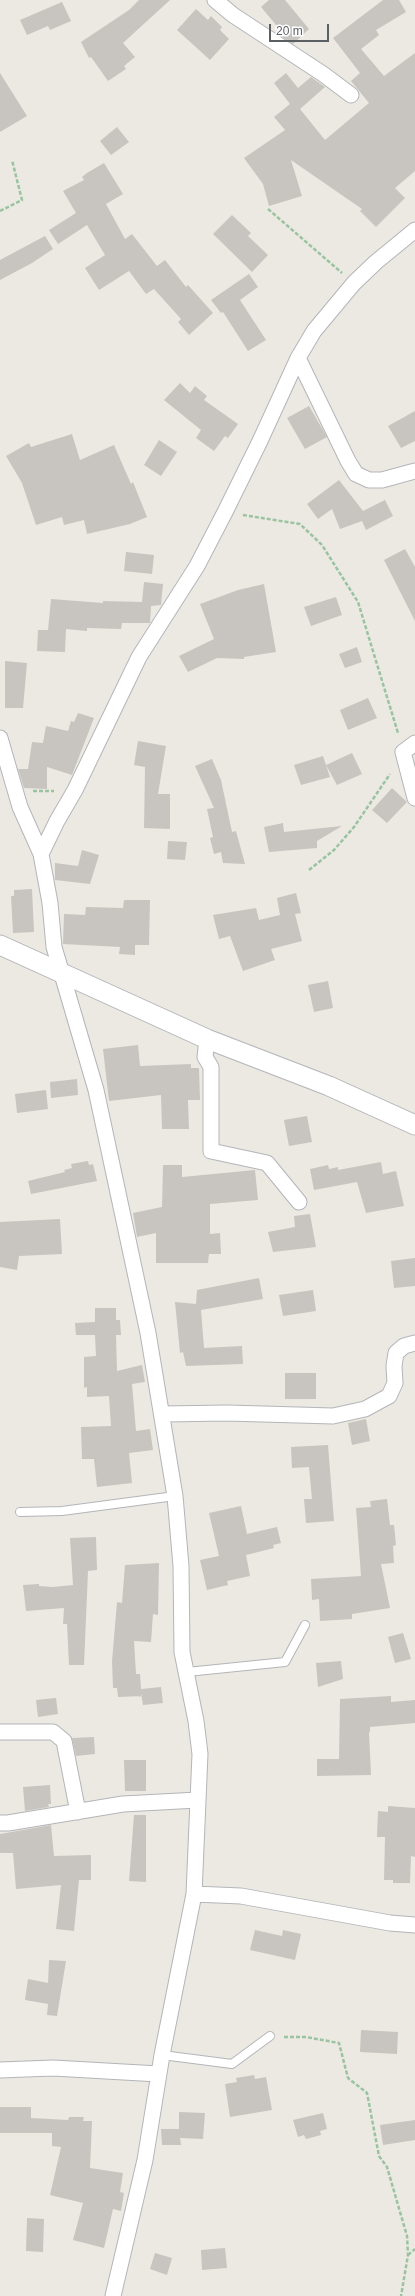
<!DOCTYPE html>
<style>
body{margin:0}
#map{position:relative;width:415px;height:2296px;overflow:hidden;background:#ece9e2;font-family:Arial,sans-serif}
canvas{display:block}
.scale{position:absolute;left:269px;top:24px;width:60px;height:18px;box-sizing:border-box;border:2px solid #5b5f62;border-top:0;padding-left:5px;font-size:12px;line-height:14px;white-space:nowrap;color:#5b5f62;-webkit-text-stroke:3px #fff;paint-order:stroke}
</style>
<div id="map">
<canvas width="415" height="2296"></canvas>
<div class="scale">20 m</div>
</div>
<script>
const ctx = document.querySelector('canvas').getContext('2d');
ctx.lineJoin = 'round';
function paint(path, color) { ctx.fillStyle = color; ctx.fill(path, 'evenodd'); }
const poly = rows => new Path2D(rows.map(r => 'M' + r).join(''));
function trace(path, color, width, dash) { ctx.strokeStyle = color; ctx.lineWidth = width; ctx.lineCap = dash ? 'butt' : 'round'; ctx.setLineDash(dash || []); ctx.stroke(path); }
paint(poly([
 [139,0,170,0,123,43,135,57,124,66,126,69,108,81,91,57,89,58,81,42,129,10],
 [269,0,285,0,309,29,293,44,279,35,282,32,261,7],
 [383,0,399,0,406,12,376,30,379,35,361,49,384,76,415,53,415,171,395,188,405,198,376,227,360,211,362,209,291,160,302,196,269,206,263,184,244,158,285,130,274,117,290,104,274,83,286,73,298,88,311,77,325,87,300,109,325,140,369,103,351,81,360,73,333,38],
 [62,2,71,21,50,30,48,26,27,35,20,20],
 [196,9,208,20,211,16,222,27,220,30,229,39,210,60,177,30],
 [0,73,27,116,0,132],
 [117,127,129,142,111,155,100,141],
 [104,163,123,194,106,204,125,239,132,234,157,266,165,260,186,287,188,285,213,313,189,335,178,322,181,319,154,289,146,294,129,271,99,290,85,268,105,255,87,225,58,244,49,230,76,213,63,191,84,180,82,177,87,173],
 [232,215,251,233,248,236,268,255,252,272,213,234],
 [45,236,53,249,32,263,0,280,0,260],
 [249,274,258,287,240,300,266,340,248,351,223,312,221,313,211,300],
 [180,383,190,393,195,386,207,396,204,400,238,424,228,438,225,436,214,451,196,438,201,430,164,400],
 [309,406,327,437,305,449,287,418],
 [415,411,415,441,401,448,388,426],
 [72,434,80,460,114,445,131,484,133,482,147,517,130,524,87,534,84,520,64,525,62,517,36,525,22,483,6,456,29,443,31,447],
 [159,440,177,452,161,476,144,465],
 [339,480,363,511,385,500,393,516,366,530,362,521,340,529,332,509,318,519,307,504],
 [405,549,415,567,415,621,384,560],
 [126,552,154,555,152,574,124,571],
 [144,582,163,584,161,605,151,606,150,623,122,623,121,629,87,628,87,631,66,629,65,652,37,651,38,630,48,630,51,599,103,603,103,601,142,602],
 [264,584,276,652,244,657,244,659,217,658,188,672,179,656,214,639,200,604,238,590],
 [336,597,342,615,311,626,304,607],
 [357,647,362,662,345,668,339,654],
 [5,661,27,663,23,708,5,708],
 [368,698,377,718,348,730,340,710],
 [78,713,94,718,72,775,47,767,47,789,24,788,18,769,28,769,32,742,43,743,46,726,68,731,71,721,74,722],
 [138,741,166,746,158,794,170,794,170,829,144,828,145,767,134,765],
 [352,753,362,774,337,785,326,765],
 [323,756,330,777,301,785,294,765],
 [212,759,221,780,232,832,236,831,245,864,223,863,221,852,214,854,210,838,213,837,207,809,214,808,195,766],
 [392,788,407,802,387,823,372,810],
 [283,823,284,832,342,826,317,841,317,848,269,852,264,827],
 [168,841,187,842,185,860,167,859],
 [82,850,99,855,90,884,55,880,55,863,78,866],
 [32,889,34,932,13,933,11,896,14,896,14,890],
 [296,893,301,913,295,914,302,941,271,949,275,960,243,971,230,936,219,939,213,915,256,908,259,920,280,915,277,898],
 [124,900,150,900,149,945,135,945,135,955,119,954,120,947,63,944,64,914,85,915,86,907,123,908],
 [328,981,333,1008,314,1012,308,985],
 [138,1045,140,1066,191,1064,191,1068,199,1068,200,1100,188,1100,189,1129,162,1129,161,1095,109,1101,103,1049],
 [77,1079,78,1095,51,1098,50,1082],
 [46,1090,48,1109,17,1113,15,1094],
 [307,1116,312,1142,289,1146,284,1120],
 [88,1161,89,1165,93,1164,97,1181,31,1194,28,1181,65,1172,64,1170,72,1168,71,1164],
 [381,1162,383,1174,396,1171,404,1206,366,1213,357,1182,314,1190,310,1169,328,1165,329,1169,338,1167,338,1170],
 [163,1165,182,1165,182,1177,255,1170,258,1200,210,1204,210,1234,220,1233,221,1254,209,1254,208,1263,156,1263,156,1233,137,1237,133,1213,162,1207],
 [310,1214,316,1247,273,1252,268,1232,295,1227,294,1216],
 [60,1219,62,1254,19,1256,17,1270,0,1267,0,1222],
 [415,1258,415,1286,394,1288,391,1261],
 [259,1278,263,1299,201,1310,204,1348,242,1346,243,1364,186,1366,183,1352,180,1353,175,1302,196,1304,197,1290],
 [313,1290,316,1311,283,1316,279,1295],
 [95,1308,116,1308,116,1320,120,1320,121,1335,116,1335,117,1371,142,1365,145,1382,132,1384,136,1431,150,1429,153,1450,129,1453,132,1483,97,1487,94,1459,82,1459,81,1427,111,1426,109,1396,87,1397,87,1387,84,1388,84,1357,96,1356,95,1335,76,1335,75,1323,95,1322],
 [285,1373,316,1373,316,1399,285,1399],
 [366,1419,370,1441,352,1445,348,1423],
 [328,1445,334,1521,306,1523,304,1499,312,1499,309,1467,292,1468,291,1447],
 [387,1499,390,1525,394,1525,396,1545,393,1546,394,1563,381,1564,390,1608,352,1614,352,1619,320,1621,319,1599,312,1600,311,1579,361,1576,356,1508,371,1507,370,1501],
 [241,1506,247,1534,277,1527,281,1543,273,1545,274,1548,246,1555,250,1576,227,1581,228,1585,207,1590,200,1560,219,1556,209,1513],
 [96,1537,97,1570,88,1571,84,1665,69,1665,67,1624,63,1624,64,1608,26,1611,23,1585,39,1584,39,1586,53,1587,73,1585,70,1538],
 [159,1563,158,1615,153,1614,151,1642,134,1641,136,1674,140,1674,141,1689,161,1687,163,1703,143,1705,141,1693,142,1696,118,1697,117,1688,113,1688,112,1661,117,1602,122,1603,125,1565],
 [403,1633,411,1659,395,1663,388,1637],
 [341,1661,343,1679,318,1687,316,1663],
 [391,1696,391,1702,415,1700,415,1723,370,1727,370,1732,369,1732,371,1775,317,1776,317,1759,339,1759,340,1699],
 [56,1698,58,1714,38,1717,36,1700],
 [94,1737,95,1754,76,1756,72,1738],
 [124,1760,146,1760,146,1791,125,1791],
 [50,1785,51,1804,48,1804,49,1807,25,1811,23,1787],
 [388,1806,415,1808,415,1857,411,1856,410,1883,393,1883,393,1880,384,1880,385,1837,377,1837,378,1811,388,1812],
 [134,1815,146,1815,146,1882,129,1881],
 [51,1825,54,1856,91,1855,91,1880,79,1880,74,1931,56,1929,61,1885,16,1889,13,1853,0,1853,0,1834],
 [255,1930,282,1936,283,1930,301,1934,295,1960,250,1950],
 [49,1960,66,1961,57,2016,47,2015,48,2004,25,2000,28,1979,48,1983],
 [361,2030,398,2032,397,2054,360,2052],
 [254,2075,255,2079,266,2077,272,2110,230,2117,225,2084,237,2082,236,2078],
 [0,2107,31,2107,31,2118,68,2120,69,2117,84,2117,83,2121,92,2121,90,2168,123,2173,120,2192,124,2193,121,2211,113,2209,104,2248,73,2240,83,2203,50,2195,61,2147,52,2146,52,2133,0,2133],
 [179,2112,205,2113,203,2139,180,2138,181,2145,162,2145,161,2129,179,2129],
 [323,2113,327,2129,320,2131,321,2135,306,2139,304,2135,298,2137,293,2120],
 [415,2120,415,2140,383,2145,380,2125],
 [27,2218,44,2219,43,2252,26,2251],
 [225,2248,227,2268,202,2270,201,2250],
 [155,2253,172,2258,167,2275,150,2269]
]), '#c8c4bf');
const service = poly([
 [20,1512,62,1511,175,1496],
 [187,1672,285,1662,305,1625],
 [162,2055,232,2064,270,2036]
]);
const minor = poly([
 [215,0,233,15,323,74,351,95],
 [298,358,348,461,356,474,369,480,382,480,415,471],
 [0,738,20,807,41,854,50,903,54,947,96,1090,148,1333,175,1496,181,1566,182,1652,196,1721,200,1754,194,1894,162,2055,145,2160,113,2296],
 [415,743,403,752,415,798],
 [41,854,57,821,75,790,139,657,197,566,225,512,260,441,298,358,314,331,354,283,376,262,415,230],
 [207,1039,205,1057,211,1067,211,1151,267,1163,299,1202],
 [163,1414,227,1413,333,1416,365,1409,389,1396,395,1383,394,1366,396,1353,404,1346,415,1343],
 [0,1732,53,1732,64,1741,78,1812],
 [0,1823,8,1823,123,1804,198,1800],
 [194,1894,241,1896,390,1923,415,1925],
 [0,2070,53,2068,159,2074]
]);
const tertiary = poly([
 [0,945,207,1039,329,1086,415,1125]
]);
trace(service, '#b3b5b9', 10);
trace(minor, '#b3b5b9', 17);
trace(tertiary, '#b3b5b9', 21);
trace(poly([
 [268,209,342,273],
 [0,211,22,200,12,160],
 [243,515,300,524,322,545,358,602,398,733],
 [33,791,54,791],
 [309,870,334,850,354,827,390,774],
 [284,2037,306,2037,339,2043,348,2078,367,2093,379,2156,387,2167,407,2236,408,2255,401,2296],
 [408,2255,415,2249]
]), '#9ac3a2', 2.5, [4, 2]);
trace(service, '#fff', 8);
trace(minor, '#fff', 15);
trace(tertiary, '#fff', 19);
</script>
